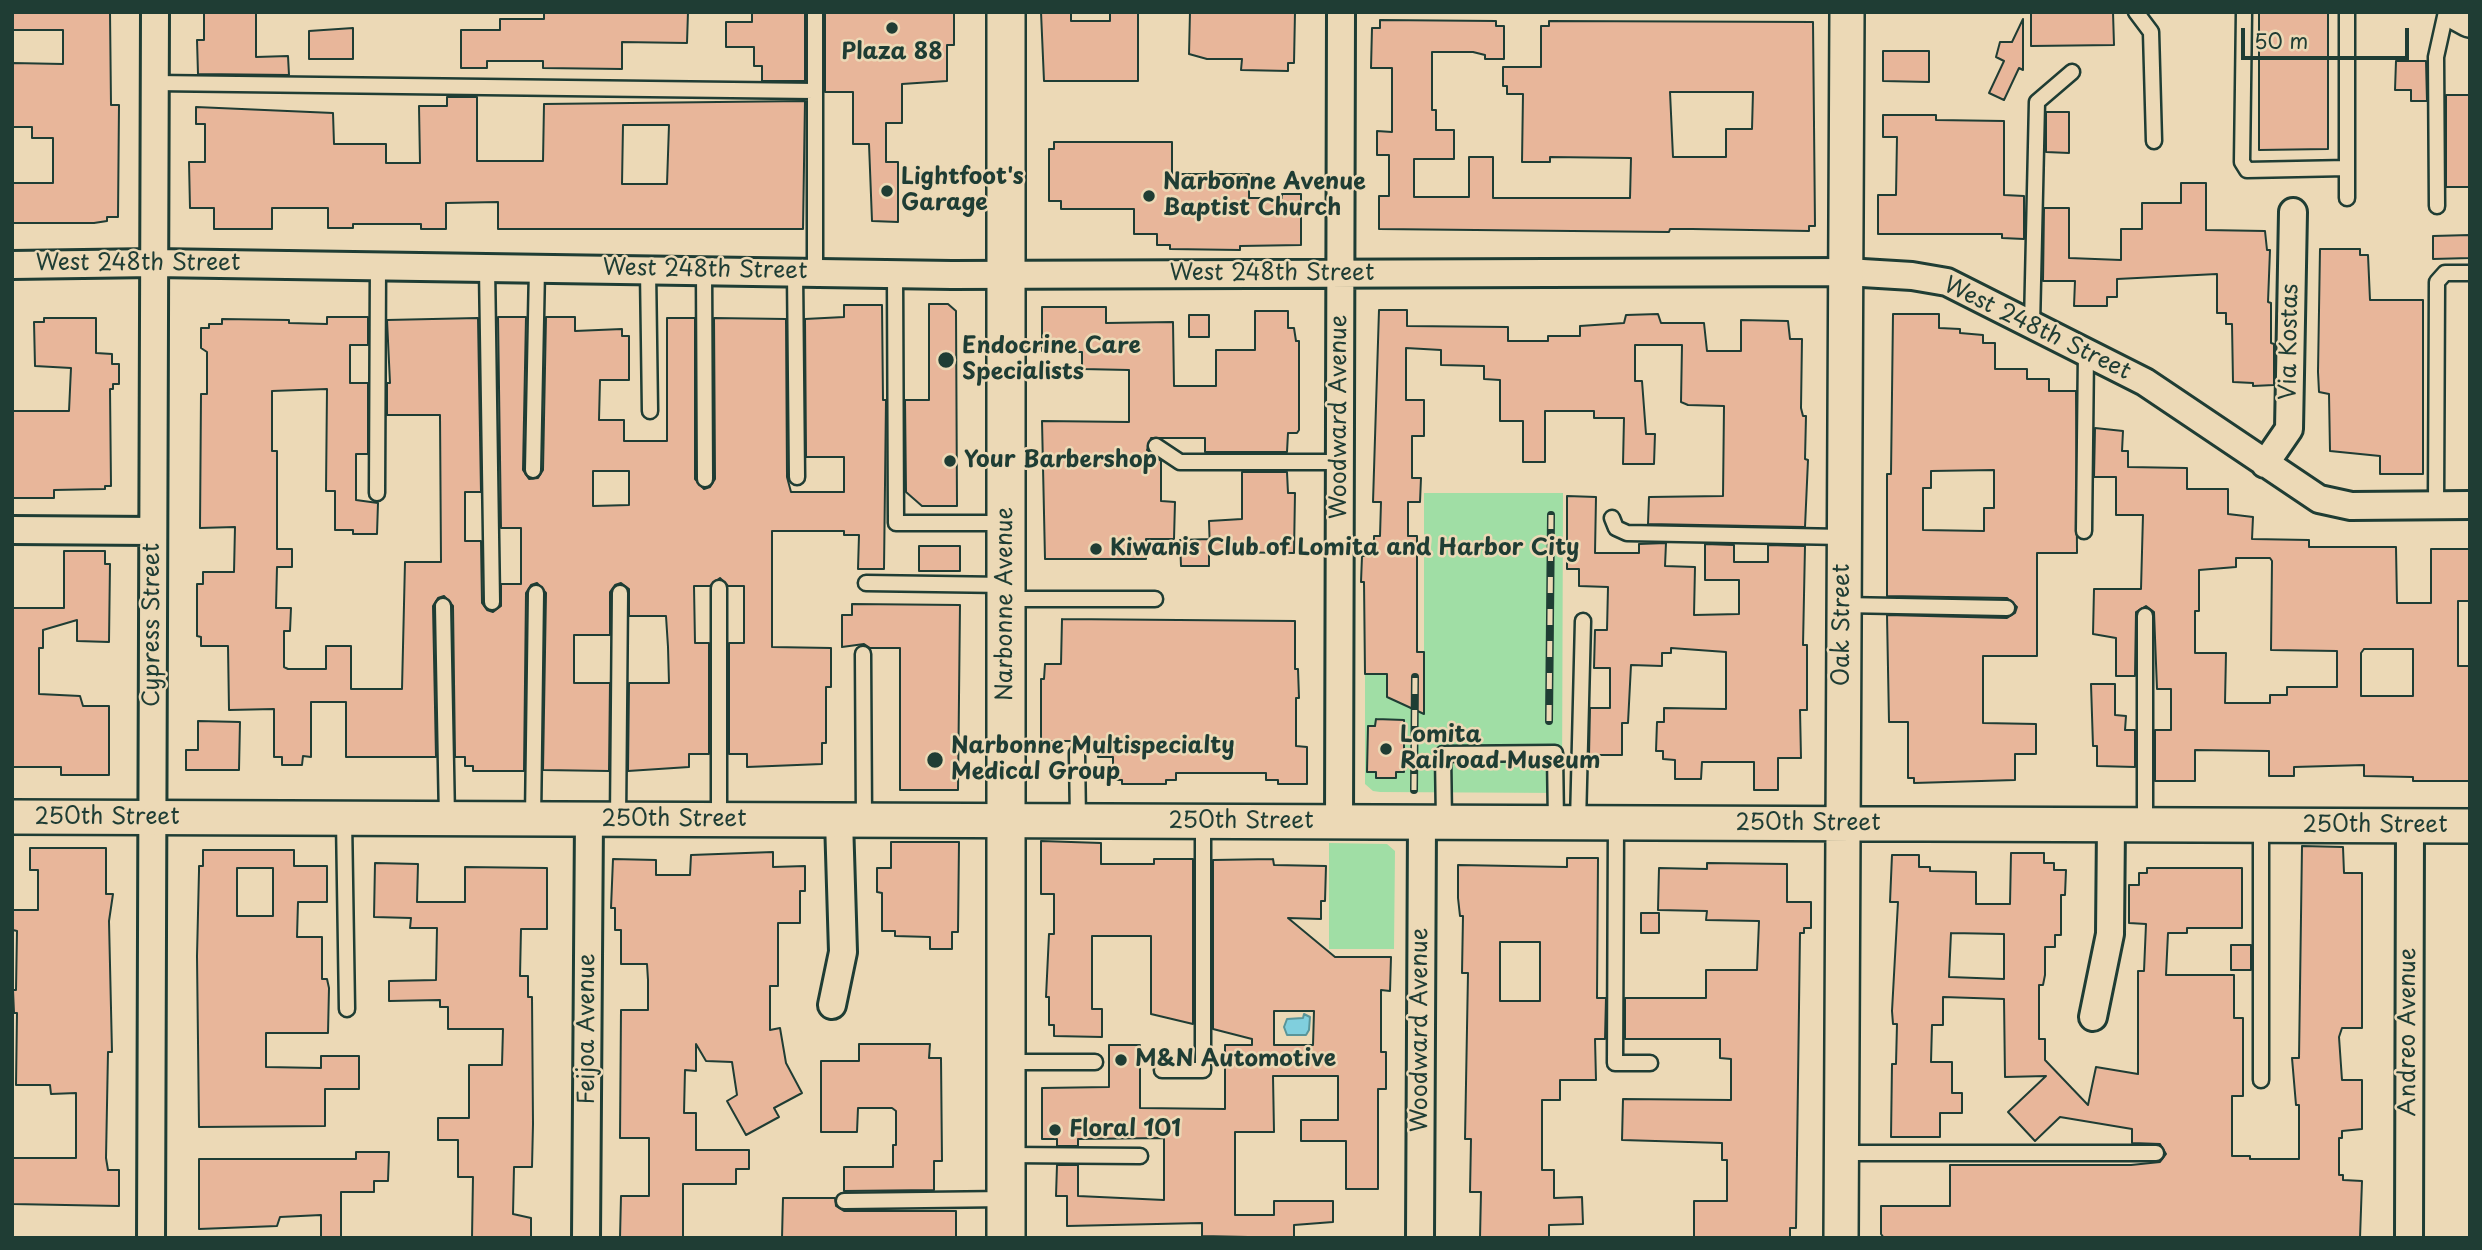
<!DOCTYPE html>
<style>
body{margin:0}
#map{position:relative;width:2482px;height:1250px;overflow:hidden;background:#ecd9b6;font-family:"Playpen Sans",sans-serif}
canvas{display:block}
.frame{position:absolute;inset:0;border:14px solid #1f3d34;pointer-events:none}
.scale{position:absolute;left:2241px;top:28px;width:168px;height:32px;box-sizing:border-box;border:4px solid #1f3d34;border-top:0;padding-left:9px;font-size:21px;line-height:24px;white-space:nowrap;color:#1f3d34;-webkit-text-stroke:5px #ecd9b6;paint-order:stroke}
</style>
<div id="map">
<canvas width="2482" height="1250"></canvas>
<div class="frame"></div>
<div class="scale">50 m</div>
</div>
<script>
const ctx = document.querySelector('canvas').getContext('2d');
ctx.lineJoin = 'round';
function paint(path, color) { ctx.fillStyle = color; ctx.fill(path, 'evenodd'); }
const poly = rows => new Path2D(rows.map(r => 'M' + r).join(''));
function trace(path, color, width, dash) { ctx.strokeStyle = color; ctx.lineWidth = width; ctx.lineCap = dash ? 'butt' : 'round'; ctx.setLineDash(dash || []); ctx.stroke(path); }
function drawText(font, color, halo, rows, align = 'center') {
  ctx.font = font + ' "Playpen Sans",sans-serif'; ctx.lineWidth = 5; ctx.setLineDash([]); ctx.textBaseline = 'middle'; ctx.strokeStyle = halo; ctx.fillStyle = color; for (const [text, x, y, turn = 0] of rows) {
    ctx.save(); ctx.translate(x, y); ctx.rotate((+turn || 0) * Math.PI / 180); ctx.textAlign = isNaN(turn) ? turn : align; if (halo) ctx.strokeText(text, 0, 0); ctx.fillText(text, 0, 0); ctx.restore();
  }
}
paint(poly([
 [1424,493,1563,493,1562,793,1380,792,1373,791,1365,784,1365,674,1424,674],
 [1329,843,1387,844,1395,851,1394,949,1329,949]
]), '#a0dea5');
const water = poly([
 [1304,1014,1310,1017,1309,1030,1306,1035,1287,1035,1284,1027,1287,1019,1303,1018,1304,1014]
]);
paint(water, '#80cfdd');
trace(water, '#599599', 2);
const building = poly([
 [12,12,110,12,111,105,119,105,118,217,107,217,107,221,94,223,12,223,12,183,53,183,53,138,32,138,32,127,12,127,12,63,63,64,63,30,12,30,12,12],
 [204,12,256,12,256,57,288,56,289,75,198,74,197,40,204,40,204,12],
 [544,12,688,12,687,43,622,42,622,69,543,68,543,61,487,61,487,68,461,68,461,30,500,30,500,19,544,19,544,12],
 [752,12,805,12,805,81,762,81,762,66,754,66,754,47,726,47,726,22,752,22,752,12],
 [825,12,954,12,954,45,947,45,947,81,902,84,902,123,886,123,886,162,898,162,898,222,872,221,869,144,853,144,853,92,825,92,825,12],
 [1041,12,1071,12,1071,21,1110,21,1110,12,1138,12,1138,81,1044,81,1041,12],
 [1190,12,1295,12,1294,63,1288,63,1288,71,1241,70,1242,59,1207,59,1189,54,1190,12],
 [2031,12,2113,12,2114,45,2031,46,2031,12],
 [2259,12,2328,12,2328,149,2259,150,2259,12],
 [2023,19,2023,70,2019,68,2004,100,1989,93,2004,61,1996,57,2000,42,2012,42,2023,19],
 [1380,20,1496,21,1496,26,1504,26,1504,59,1485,59,1485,55,1473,52,1432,52,1432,110,1436,110,1436,130,1454,130,1454,159,1414,159,1414,197,1469,197,1469,157,1493,157,1493,198,1630,198,1631,158,1550,157,1550,162,1522,162,1523,94,1507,94,1507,86,1503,86,1503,67,1541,67,1541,26,1549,26,1549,21,1813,22,1815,226,1809,226,1809,231,1692,229,1670,229,1669,232,1379,229,1379,196,1389,196,1389,155,1377,155,1377,131,1392,132,1392,68,1371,68,1372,28,1380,28,1380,20],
 [1670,92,1753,92,1752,129,1726,129,1726,157,1673,157,1670,92],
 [353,28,353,59,309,59,309,31,353,28],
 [1883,51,1929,51,1929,82,1883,81,1883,51],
 [2396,61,2426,61,2427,101,2411,101,2411,90,2395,90,2396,61],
 [2446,95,2470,95,2470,187,2446,187,2446,95],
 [447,97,477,97,477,161,543,161,544,104,805,101,803,229,498,229,498,202,446,203,446,229,421,229,421,224,353,224,353,228,328,228,328,208,272,208,272,229,214,229,214,208,190,208,189,162,205,162,205,124,196,124,196,107,333,113,334,144,386,144,386,163,420,163,419,106,447,106,447,97],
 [623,125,669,125,667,184,622,184,623,125],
 [2046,112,2069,112,2069,153,2046,152,2046,112],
 [1883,115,1936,115,1936,120,2004,121,2004,195,2024,196,2024,239,2002,238,2002,234,1878,234,1878,195,1896,195,1897,137,1883,137,1883,115],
 [1054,142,1172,142,1172,174,1249,174,1249,198,1282,198,1282,194,1301,194,1301,245,1240,246,1240,250,1170,249,1170,245,1157,245,1157,234,1134,234,1134,209,1061,209,1061,201,1049,201,1049,149,1054,149,1054,142],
 [2181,183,2206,183,2206,230,2265,231,2267,250,2270,250,2268,302,2271,303,2271,343,2274,344,2274,385,2253,386,2253,383,2233,382,2232,324,2226,324,2226,313,2217,313,2217,274,2117,279,2117,297,2107,297,2107,306,2074,306,2075,281,2043,281,2044,208,2069,208,2069,258,2121,260,2121,229,2142,229,2142,203,2181,203,2181,183],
 [2470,235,2470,258,2433,259,2433,236,2470,235],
 [2320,249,2360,249,2360,255,2368,255,2370,300,2423,300,2423,474,2380,474,2380,456,2330,451,2329,394,2319,392,2318,372,2320,249],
 [929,304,948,304,956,311,957,506,922,506,906,492,905,400,929,400,929,304],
 [844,305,882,305,883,400,886,400,884,569,858,569,859,535,844,535,844,531,772,531,772,647,831,648,831,687,826,687,826,743,822,743,822,764,747,767,747,754,729,754,729,643,744,643,744,586,728,586,720,578,710,586,694,586,695,643,709,643,709,754,689,754,689,767,628,771,629,683,669,683,668,647,666,616,629,616,629,589,621,583,615,585,610,592,610,635,574,635,574,683,610,683,609,771,543,770,546,593,537,583,531,585,526,593,524,771,473,771,473,766,465,766,465,757,455,757,453,606,444,596,438,598,433,606,436,757,346,757,346,702,311,702,311,757,303,756,302,765,282,765,282,757,274,757,274,709,229,710,228,646,201,646,201,637,197,636,197,584,203,584,203,572,234,572,235,527,200,528,201,394,207,394,207,352,201,348,201,328,209,328,209,324,222,324,222,319,289,320,289,323,327,324,327,317,368,317,368,345,350,345,350,383,368,383,368,454,356,454,356,500,378,503,377,534,353,534,353,530,335,530,335,491,326,491,327,389,272,391,272,451,277,451,277,549,292,549,292,567,277,567,276,608,291,608,290,631,284,631,284,667,288,669,326,669,326,646,351,646,351,689,402,689,405,562,441,562,440,415,387,415,387,383,390,383,387,320,478,318,481,492,465,492,465,541,481,541,482,603,487,610,493,612,501,606,501,584,521,584,521,528,501,528,498,317,526,317,523,470,529,479,538,478,543,470,546,317,575,317,575,331,622,329,622,336,629,336,629,380,600,380,599,420,624,420,624,441,667,441,667,318,695,318,695,479,704,489,710,487,715,479,714,318,786,319,787,477,791,492,844,492,844,457,806,457,805,319,844,317,844,305],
 [593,471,629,471,629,505,593,506,593,471],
 [1042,307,1106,307,1106,323,1173,322,1174,386,1216,386,1216,350,1255,350,1255,311,1288,311,1288,328,1294,328,1296,341,1299,341,1299,430,1297,433,1288,433,1287,452,1205,452,1205,438,1151,438,1147,450,1161,461,1161,501,1175,502,1174,539,1146,539,1146,559,1045,559,1042,421,1129,422,1129,370,1082,369,1082,352,1042,351,1042,307],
 [1379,310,1407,310,1407,326,1508,327,1508,341,1548,341,1548,336,1580,336,1580,326,1624,323,1626,315,1658,314,1661,323,1704,323,1707,351,1741,351,1741,320,1788,321,1790,339,1802,339,1801,408,1803,416,1806,416,1805,459,1808,460,1805,527,1648,524,1649,497,1723,496,1724,406,1688,405,1681,402,1682,345,1635,345,1635,381,1642,381,1646,434,1655,434,1654,464,1623,464,1624,418,1594,418,1594,411,1545,411,1545,462,1523,462,1523,421,1500,421,1500,380,1484,379,1484,366,1441,365,1441,350,1406,348,1406,400,1424,400,1424,436,1412,436,1412,478,1421,478,1420,502,1408,502,1408,536,1417,536,1417,652,1424,652,1424,714,1387,697,1387,674,1365,674,1364,582,1361,582,1362,556,1374,556,1374,536,1380,536,1381,502,1373,502,1379,310],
 [1893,314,1939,314,1939,328,1960,329,1960,333,1983,335,1983,343,1995,343,1995,369,2027,369,2027,379,2049,379,2049,391,2076,391,2077,553,2037,553,2037,656,1983,656,1983,723,2036,724,2036,754,2015,754,2015,780,1914,783,1914,778,1908,778,1908,722,1889,722,1887,615,2007,618,2015,613,2017,607,2007,598,1887,596,1887,474,1891,474,1893,314],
 [1994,470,1994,508,1984,508,1984,531,1923,530,1923,488,1931,488,1931,471,1994,470],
 [1189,315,1209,315,1209,337,1189,337,1189,315],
 [44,318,96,318,96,353,112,354,112,364,119,364,119,384,113,384,113,389,110,389,111,486,105,486,105,489,54,490,54,498,12,498,12,411,69,411,71,368,35,366,34,322,44,322,44,318],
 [2095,428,2123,431,2122,451,2128,451,2128,467,2187,468,2187,489,2228,489,2228,514,2253,517,2252,539,2309,540,2309,547,2396,547,2397,603,2431,603,2431,549,2470,549,2470,601,2458,601,2458,666,2470,666,2470,781,2413,781,2413,777,2364,776,2364,765,2294,767,2294,776,2269,776,2269,751,2195,750,2195,781,2155,781,2155,730,2171,730,2171,689,2157,689,2154,612,2146,606,2136,612,2135,676,2116,676,2116,638,2093,634,2094,589,2141,589,2143,515,2116,515,2116,477,2094,477,2095,428],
 [2236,558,2270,558,2272,561,2271,650,2337,651,2337,687,2287,687,2287,695,2270,695,2270,703,2225,703,2226,653,2195,653,2195,611,2199,611,2199,570,2236,567,2236,558],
 [2364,649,2413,649,2413,696,2361,696,2361,653,2364,649],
 [1242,472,1287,472,1288,493,1295,493,1294,553,1210,552,1209,521,1242,519,1242,472],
 [1567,496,1596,497,1595,553,1639,553,1639,544,1666,543,1665,566,1695,567,1694,615,1739,614,1739,580,1705,580,1705,544,1734,545,1734,562,1768,562,1768,545,1805,546,1803,645,1807,645,1807,710,1800,710,1801,758,1778,758,1778,790,1754,790,1754,762,1702,762,1701,779,1675,779,1675,760,1663,759,1663,751,1656,751,1657,722,1664,722,1664,708,1726,709,1726,652,1671,648,1671,653,1662,653,1662,666,1631,665,1628,723,1622,723,1622,755,1589,755,1590,708,1610,708,1610,668,1594,668,1595,630,1607,630,1608,587,1579,586,1579,569,1567,569,1567,496],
 [1209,539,1209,566,1181,566,1180,540,1209,539],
 [919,546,960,546,960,571,919,571,919,546],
 [64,551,105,551,105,564,110,564,109,642,77,641,77,620,43,630,43,648,39,648,39,694,80,696,83,706,109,706,109,775,61,775,61,767,12,767,12,608,64,608,64,551],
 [852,604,960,605,958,790,900,790,900,648,870,648,864,644,842,647,842,615,852,615,852,604],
 [1062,619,1295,621,1295,669,1298,669,1299,698,1296,698,1296,746,1307,747,1307,784,1278,784,1278,780,1266,780,1266,773,1176,773,1176,780,1166,780,1166,784,1122,784,1122,780,1113,780,1113,757,1098,757,1098,746,1085,746,1085,741,1041,741,1041,679,1044,679,1045,664,1061,664,1062,619],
 [2091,684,2115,684,2115,715,2126,716,2125,730,2135,730,2135,767,2097,766,2097,746,2093,746,2091,684],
 [1376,719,1404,720,1404,772,1396,772,1396,778,1376,778,1376,772,1367,772,1368,726,1375,726,1376,719],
 [198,721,240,722,239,770,186,770,186,750,198,750,198,721],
 [1041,841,1101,843,1101,864,1154,864,1154,859,1193,859,1193,1024,1151,1014,1151,936,1092,936,1092,1009,1102,1009,1102,1037,1054,1036,1054,1025,1049,1025,1049,997,1046,997,1049,934,1054,934,1054,894,1041,894,1041,841],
 [891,842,959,842,958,932,952,932,952,949,930,949,930,937,895,936,895,931,882,931,882,893,877,892,877,868,891,868,891,842],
 [2302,846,2343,847,2344,873,2362,873,2362,1028,2342,1028,2339,1037,2342,1080,2362,1080,2362,1129,2342,1131,2342,1138,2339,1138,2339,1175,2343,1175,2343,1180,2362,1181,2360,1238,1884,1238,1881,1234,1881,1206,1950,1206,1950,1165,2131,1165,2160,1162,2166,1154,2160,1144,2132,1143,2132,1129,2060,1117,2035,1141,2008,1112,2046,1076,2005,1077,2004,999,1943,997,1943,1025,1932,1025,1931,1062,1952,1062,1952,1093,1962,1093,1962,1113,1940,1113,1940,1137,1891,1137,1892,1064,1896,1064,1897,1024,1893,1024,1892,1011,1898,902,1890,902,1892,855,1919,855,1919,867,1930,867,1930,871,1976,872,1976,904,2010,904,2011,853,2044,853,2044,863,2054,863,2054,870,2066,870,2065,895,2061,895,2061,935,2055,935,2055,947,2045,947,2045,975,2043,985,2039,985,2039,1039,2045,1039,2045,1060,2088,1105,2096,1067,2138,1074,2138,971,2144,971,2146,924,2129,923,2129,885,2139,885,2139,873,2147,873,2147,868,2242,868,2242,928,2187,928,2187,933,2168,933,2166,975,2234,975,2234,1018,2243,1018,2243,1096,2232,1096,2232,1156,2250,1156,2250,1159,2299,1159,2299,1105,2296,1105,2292,1058,2299,1058,2302,846],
 [1951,933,2004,934,2004,979,1949,977,1951,933],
 [30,848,106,848,106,894,113,894,109,921,112,1052,108,1052,106,1158,108,1170,119,1170,119,1206,12,1204,12,1158,76,1158,76,1093,51,1094,50,1085,16,1085,17,1013,14,1013,13,990,16,990,17,931,13,930,13,910,38,910,38,870,30,870,30,848],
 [203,850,294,850,294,866,327,866,327,902,298,902,297,937,322,937,322,979,327,979,329,988,328,1033,266,1033,266,1067,321,1068,321,1056,359,1056,359,1089,325,1089,325,1126,199,1127,197,956,199,871,199,866,203,866,203,850],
 [237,868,273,868,273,916,237,916,237,868],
 [773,852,773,867,805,866,805,891,800,891,800,923,778,923,778,986,770,986,770,1030,780,1028,786,1063,802,1093,774,1108,779,1117,746,1135,727,1101,737,1095,732,1062,706,1061,696,1044,696,1071,685,1070,684,1113,696,1113,696,1150,749,1150,749,1169,736,1169,736,1184,683,1184,683,1238,620,1238,621,1196,649,1196,649,1138,620,1138,621,1010,648,1010,648,980,647,964,621,964,621,930,615,930,615,908,611,908,613,859,656,860,656,875,690,875,691,855,773,852],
 [1567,858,1598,858,1597,998,1606,998,1605,1039,1595,1039,1596,1080,1560,1080,1560,1100,1542,1100,1542,1170,1554,1170,1554,1198,1582,1197,1583,1224,1549,1225,1549,1238,1480,1238,1481,1192,1470,1192,1471,1139,1465,1139,1468,973,1462,973,1463,916,1460,916,1458,898,1458,865,1567,867,1567,858],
 [1500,942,1540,942,1540,1001,1500,1001,1500,942],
 [1273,859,1274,865,1326,866,1325,901,1321,901,1321,919,1288,918,1335,957,1391,957,1390,991,1381,990,1381,1052,1386,1052,1386,1089,1378,1089,1378,1189,1346,1189,1346,1141,1301,1141,1301,1120,1338,1120,1338,1076,1273,1076,1274,1132,1235,1132,1235,1215,1274,1215,1274,1201,1333,1201,1333,1222,1294,1225,1294,1238,1202,1236,1202,1223,1067,1226,1067,1196,1056,1196,1057,1165,1078,1165,1078,1196,1164,1200,1164,1138,1078,1139,1078,1146,1057,1146,1057,1139,1042,1139,1042,1088,1109,1087,1109,1045,1140,1045,1140,1108,1225,1109,1225,1045,1252,1045,1252,1039,1213,1029,1213,860,1273,859],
 [1274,1011,1314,1011,1313,1045,1274,1045,1274,1011],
 [375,863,418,864,417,902,465,902,465,867,547,868,547,929,521,929,520,976,528,976,528,997,532,997,533,1124,532,1167,514,1167,513,1214,531,1218,531,1238,472,1238,473,1177,458,1177,458,1140,438,1140,438,1118,469,1118,469,1065,502,1065,503,1029,448,1029,448,1007,440,1007,440,1000,389,1001,389,981,436,980,437,928,410,928,411,918,374,917,375,863],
 [1707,863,1787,864,1787,902,1811,902,1811,928,1804,928,1804,933,1800,933,1796,1228,1790,1228,1790,1238,1694,1238,1694,1201,1727,1201,1727,1160,1722,1160,1722,1143,1622,1140,1623,1099,1731,1100,1731,1059,1720,1058,1720,1039,1625,1039,1625,998,1706,998,1706,970,1757,970,1759,921,1706,920,1707,911,1658,910,1659,868,1707,869,1707,863],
 [1641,913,1659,913,1659,933,1641,933,1641,913],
 [2231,945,2251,945,2251,970,2231,970,2231,945],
 [859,1044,930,1044,929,1058,941,1058,942,1161,934,1161,934,1190,844,1191,844,1167,893,1167,893,1145,896,1145,896,1111,892,1108,858,1108,857,1132,821,1132,821,1061,859,1061,859,1044],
 [356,1152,389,1152,388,1181,374,1181,374,1192,341,1192,341,1238,321,1238,321,1215,280,1217,277,1226,199,1229,199,1159,356,1159,356,1152],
 [783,1198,835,1198,836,1206,844,1211,956,1211,956,1238,782,1238,783,1198]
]);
paint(building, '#e8b69a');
trace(building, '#1f3d34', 2);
const service = poly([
 [815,12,815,272],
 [2136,12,2151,32,2154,141],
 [2244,12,2242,162,2247,170,2347,168],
 [2347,12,2347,198],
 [155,83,814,91],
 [2437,206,2436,57,2446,12],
 [487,267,492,602],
 [648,270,650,411],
 [704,270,705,479],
 [795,272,797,477],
 [895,273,896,523,1006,523],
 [2032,325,2037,102,2072,72],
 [1156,446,1180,462,1340,462],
 [533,470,537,268],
 [377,493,378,266],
 [2436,505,2437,282,2445,273,2470,273],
 [1612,518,1616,528,1627,533,1844,537],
 [2084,531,2086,352],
 [866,583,1005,585],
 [1007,599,1155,599],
 [1843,605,2007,608],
 [443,606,447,819],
 [2145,616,2145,825],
 [863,654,864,820],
 [1077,753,1078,821],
 [344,819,347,1009],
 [533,819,536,593],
 [618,820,620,593],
 [719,820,719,588],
 [1444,822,1443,754,1555,753,1556,823],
 [1578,823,1583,621],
 [1616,823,1615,1063,1650,1063],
 [1008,1062,1095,1062],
 [1162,1070,1203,1070,1203,822],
 [2261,1080,2261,825],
 [1841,1153,2156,1153],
 [1008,1155,1140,1156],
 [844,1201,1006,1199]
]);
const minor = poly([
 [12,265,154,263,952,275,1846,272,1912,276,1947,282,2145,382,2319,499,2351,506,2470,505],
 [2265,464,2289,429,2293,212],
 [12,530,153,531],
 [1339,822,1341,12],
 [832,1005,843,952,839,820],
 [2093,1017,2110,934,2111,825],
 [151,1238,155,12],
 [586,1238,589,819],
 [1420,1238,1422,822],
 [2409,1238,2410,826]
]);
const tertiary = poly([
 [12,817,2470,826],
 [1841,1238,1847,12]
]);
const secondary = poly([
 [1006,12,1006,1238],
 [2459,12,2470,18]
]);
trace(service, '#1f3d34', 19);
trace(minor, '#1f3d34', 32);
trace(tertiary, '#1f3d34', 38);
trace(secondary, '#1f3d34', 42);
trace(service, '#ecd9b6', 14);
trace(minor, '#ecd9b6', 26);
trace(tertiary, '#ecd9b6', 33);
trace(secondary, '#ecd9b6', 37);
const rail = poly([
 [1549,721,1551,515],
 [1414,790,1415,677]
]);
trace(rail, '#1f3d34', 8);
trace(rail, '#ecd9b6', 5, [16]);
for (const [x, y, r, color] of [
 [892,28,7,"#1f3d34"],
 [887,191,7,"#1f3d34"],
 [1149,196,7,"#1f3d34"],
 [946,360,9,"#1f3d34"],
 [950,461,7,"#1f3d34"],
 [1096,549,7,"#1f3d34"],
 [1386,749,7,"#1f3d34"],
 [935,760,9,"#1f3d34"],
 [1121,1060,7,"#1f3d34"],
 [1055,1130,7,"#1f3d34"]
]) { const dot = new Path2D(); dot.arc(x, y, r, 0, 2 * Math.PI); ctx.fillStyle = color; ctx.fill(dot); trace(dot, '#ecd9b6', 2.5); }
drawText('bold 23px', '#1f3d34', '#ecd9b6', [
 ["Plaza 88",892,53,"center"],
 ["Lightfoot's",901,178],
 ["Garage",901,204],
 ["Narbonne Avenue",1163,183],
 ["Baptist Church",1163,209],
 ["Endocrine Care",962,347],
 ["Specialists",962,373],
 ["Your Barbershop",964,461],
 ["Kiwanis Club of Lomita and Harbor City",1110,549],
 ["Lomita",1400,736],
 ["Railroad Museum",1400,762],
 ["Narbonne Multispecialty",951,747],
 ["Medical Group",951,773],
 ["M&N Automotive",1135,1060],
 ["Floral 101",1069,1130]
], 'left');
drawText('23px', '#1f3d34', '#ecd9b6', [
 ["West 248th Street",138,264],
 ["West 248th Street",705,270,1],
 ["West 248th Street",1272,274],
 ["West 248th Street",2037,329,26],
 ["Via Kostas",2290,342,-89],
 ["Woodward Avenue",1340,417,-90],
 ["Narbonne Avenue",1006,604,-90],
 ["Cypress Street",153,625,-90],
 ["Oak Street",1843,625,-90],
 ["250th Street",107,818],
 ["250th Street",674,820],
 ["250th Street",1241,822],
 ["250th Street",1808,824],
 ["250th Street",2375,826],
 ["Feijoa Avenue",588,1029,-90],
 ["Woodward Avenue",1421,1030,-90],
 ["Andreo Avenue",2409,1032,-90]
]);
</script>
